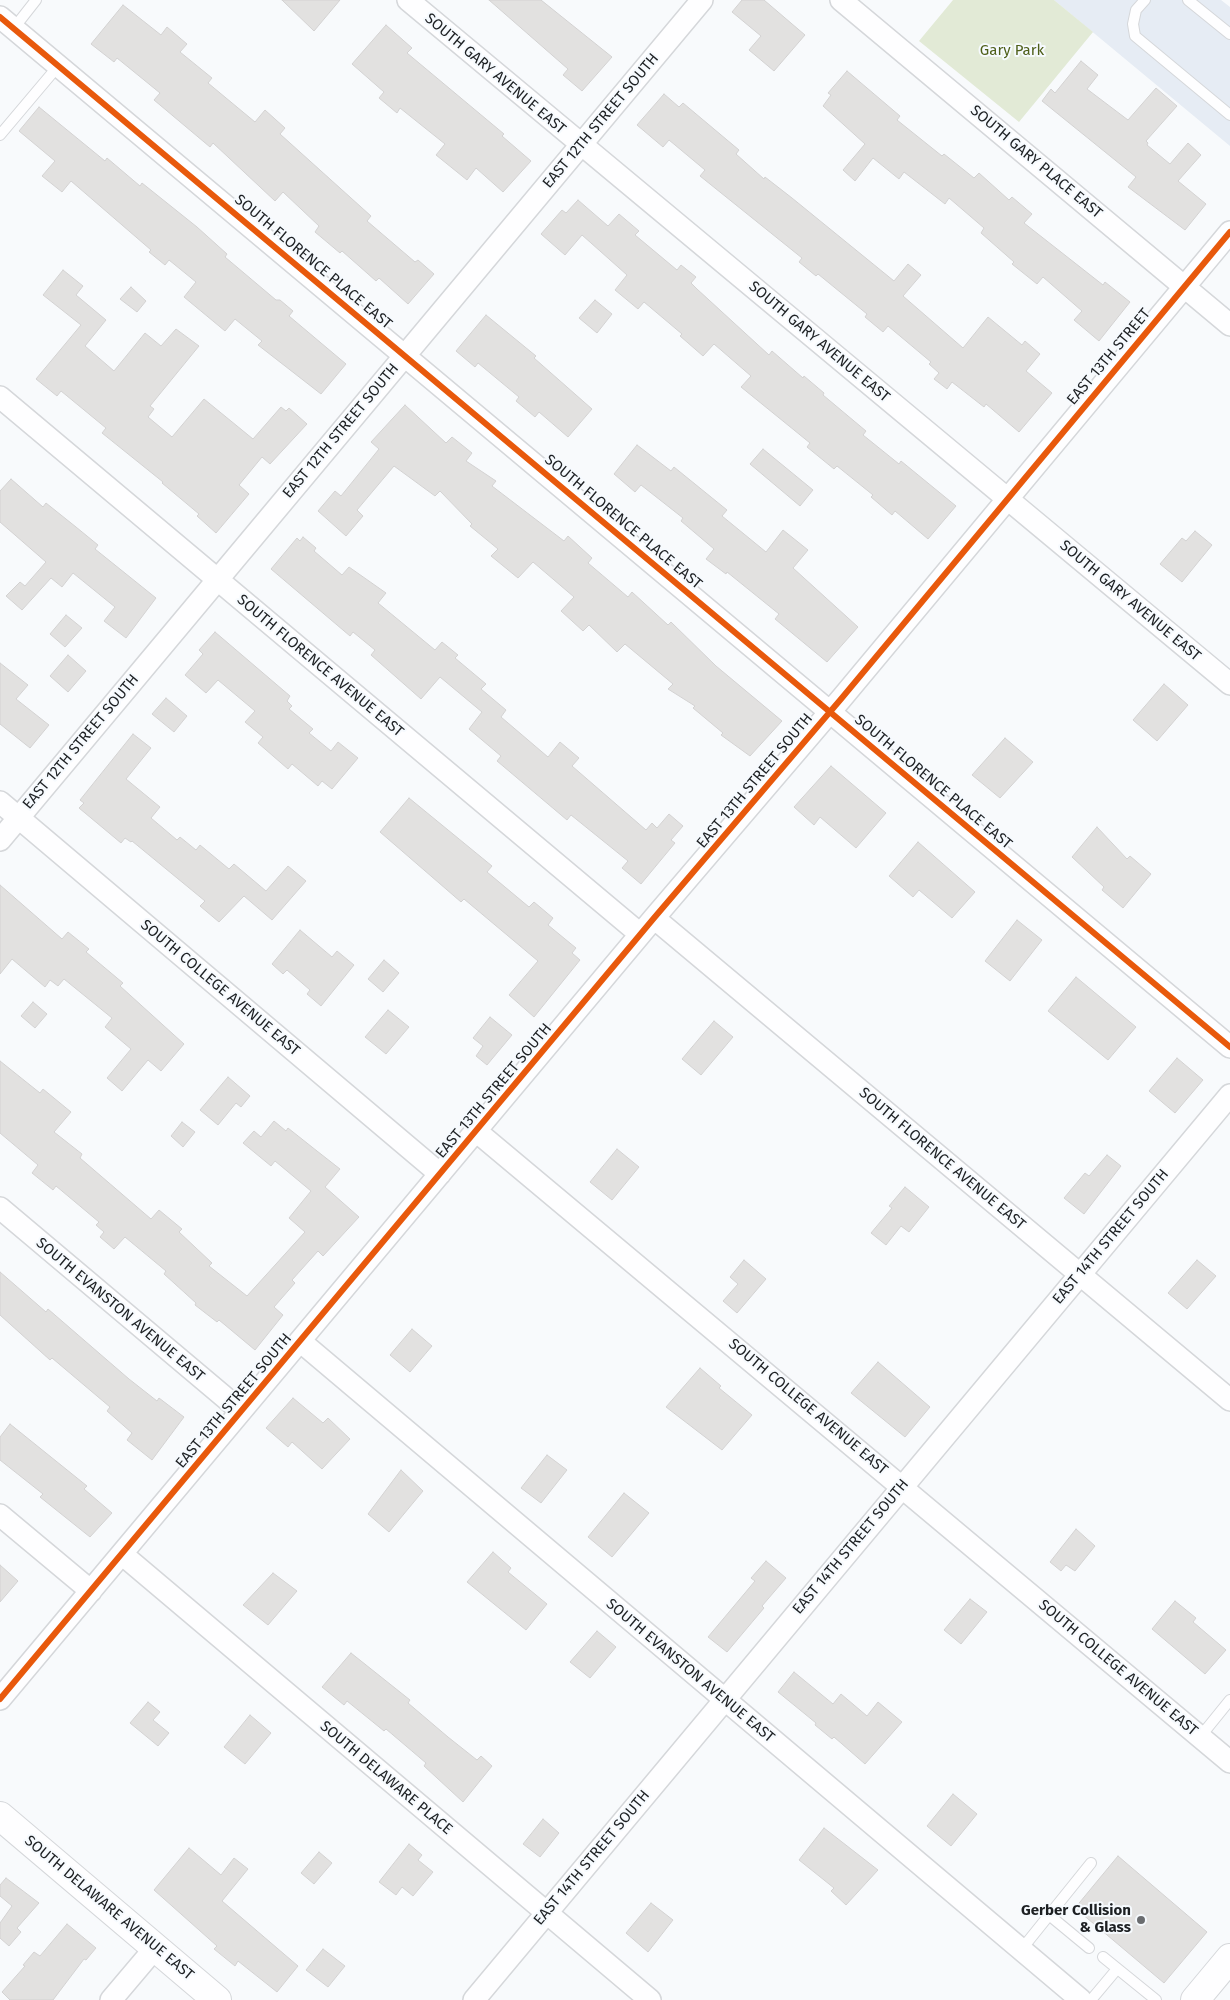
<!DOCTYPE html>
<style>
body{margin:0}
canvas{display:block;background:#f8fafc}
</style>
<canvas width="1230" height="2000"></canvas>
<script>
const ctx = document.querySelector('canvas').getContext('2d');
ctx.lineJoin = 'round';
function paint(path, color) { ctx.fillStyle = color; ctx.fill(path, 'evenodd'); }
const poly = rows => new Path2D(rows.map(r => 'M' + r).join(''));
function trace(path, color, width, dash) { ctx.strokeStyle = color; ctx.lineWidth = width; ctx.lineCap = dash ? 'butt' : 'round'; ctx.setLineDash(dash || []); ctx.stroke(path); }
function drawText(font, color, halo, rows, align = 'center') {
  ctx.font = font + ' "Fira Sans",sans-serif'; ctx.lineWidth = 4; ctx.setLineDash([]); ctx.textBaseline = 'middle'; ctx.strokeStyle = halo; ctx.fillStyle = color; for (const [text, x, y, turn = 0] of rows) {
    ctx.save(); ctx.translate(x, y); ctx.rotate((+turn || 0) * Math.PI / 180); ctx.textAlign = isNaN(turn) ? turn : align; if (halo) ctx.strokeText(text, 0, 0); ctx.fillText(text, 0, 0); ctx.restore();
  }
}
paint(poly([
 [1054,0,1221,0,1230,7,1230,146]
]), '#e6ecf4');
paint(poly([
 [953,0,1054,0,1093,32,1019,122,919,41]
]), '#e2ead6');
const building = poly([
 [282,0,340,0,314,31,282,0],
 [489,0,541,0,612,57,582,91,563,75,568,69,489,0],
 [742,0,764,0,805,35,774,71,749,50,761,36,732,12,742,0],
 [123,5,161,35,167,27,187,44,180,52,212,78,208,83,255,122,265,110,285,128,280,134,371,216,367,221,415,262,418,260,434,274,408,304,379,278,376,281,342,251,340,253,315,232,319,226,283,192,275,201,213,143,210,147,154,100,160,93,117,58,114,62,91,44,123,5],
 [386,25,412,48,407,53,504,134,502,136,531,161,503,192,476,168,467,180,436,155,445,144,400,108,397,113,379,98,384,92,352,64,386,25],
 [1081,61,1098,75,1087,89,1128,120,1156,88,1177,106,1146,141,1148,143,1147,145,1170,164,1188,143,1201,155,1178,181,1206,204,1185,230,1128,187,1136,177,1042,101,1051,89,1055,93,1081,61],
 [847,71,900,116,897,120,942,156,944,154,974,178,979,173,1009,200,1012,197,1032,214,1024,223,1103,285,1105,282,1130,302,1099,341,1074,320,1082,311,1043,277,1037,284,1012,264,1014,262,981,233,984,228,949,198,945,204,904,172,899,179,873,158,855,181,843,170,865,144,823,106,831,95,828,93,847,71],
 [664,94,679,107,683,103,739,150,736,154,764,179,765,177,792,198,894,281,908,264,921,275,903,296,963,348,988,317,1022,345,1025,341,1040,354,1026,371,1052,393,1019,432,986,404,984,407,952,382,947,389,934,379,939,373,929,364,931,362,888,326,883,332,865,317,867,314,818,274,816,276,799,262,802,258,700,176,705,170,669,140,663,147,637,125,664,94],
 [39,107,105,161,107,158,140,186,142,183,197,227,227,254,225,257,276,300,280,300,293,311,289,316,346,364,321,394,258,345,262,341,235,319,225,331,184,297,196,282,169,260,165,265,149,252,151,250,71,181,62,192,42,176,55,161,19,131,39,107],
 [578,200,608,226,619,214,639,231,635,235,677,270,681,265,696,277,691,283,697,289,769,355,772,351,803,378,804,376,824,393,823,395,866,431,863,435,899,464,901,461,956,506,928,539,895,511,892,515,871,497,873,495,837,466,834,469,807,447,810,443,741,387,751,376,714,344,703,356,680,336,682,334,644,302,638,309,615,290,627,275,582,235,565,255,541,234,562,210,566,213,578,200],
 [63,270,83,286,76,295,106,320,85,346,114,371,145,333,161,346,176,329,199,346,150,406,154,409,148,417,172,437,204,399,253,439,281,407,286,411,289,408,307,424,270,464,262,457,239,485,249,494,216,533,197,516,199,514,162,483,163,482,102,433,106,428,61,391,57,396,36,379,81,325,43,295,63,270],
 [131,287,146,301,137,312,120,299,131,287],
 [595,300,612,314,597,333,579,318,595,300],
 [486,315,536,356,534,358,592,409,568,437,539,412,535,417,516,401,519,397,478,363,475,367,456,351,486,315],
 [405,405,446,443,452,437,472,453,466,461,496,481,492,486,564,541,568,536,592,558,588,563,628,597,632,592,668,625,671,622,716,666,782,721,750,756,721,735,723,733,693,708,695,706,668,689,673,684,625,644,617,652,589,625,583,631,561,611,574,597,533,562,518,578,491,556,498,549,470,526,472,524,440,491,435,496,394,466,357,510,363,516,346,536,318,511,335,491,341,496,379,449,371,442,405,405],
 [637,445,671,471,674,467,727,510,722,516,766,552,783,530,808,550,793,568,858,627,827,662,775,619,779,614,727,572,726,574,706,559,714,549,681,521,683,518,641,485,635,492,614,474,637,445],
 [763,449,813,490,800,506,750,464,763,449],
 [11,479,43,507,46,503,76,527,98,545,95,549,156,598,126,638,104,621,115,607,73,573,62,587,51,578,22,610,6,596,20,582,25,586,46,562,0,522,0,491,11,479],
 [1195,531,1212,545,1182,582,1160,564,1182,538,1186,541,1195,531],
 [303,537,316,548,314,551,342,575,349,567,386,593,378,603,435,650,442,642,458,655,455,658,486,684,481,689,506,710,501,717,548,757,560,742,579,758,572,766,646,830,652,823,657,828,669,814,683,826,671,840,675,843,641,884,622,868,628,861,571,815,567,820,497,761,501,756,469,729,482,712,440,677,421,699,371,655,375,650,353,632,350,636,271,569,297,538,300,541,303,537],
 [66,615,82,628,65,647,50,634,66,615],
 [215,632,290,696,287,701,292,706,289,709,313,729,309,733,331,751,338,742,358,758,332,789,322,781,318,786,292,764,288,769,258,743,263,737,245,722,255,711,218,680,206,693,185,675,203,654,199,650,215,632],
 [68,655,86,671,68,692,50,676,68,655],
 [0,663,28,685,16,699,49,725,30,748,0,724,0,663],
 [1164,684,1188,705,1157,741,1133,720,1164,684],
 [166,698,187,716,174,732,152,714,166,698],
 [133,734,151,748,126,779,160,807,151,818,177,840,180,837,196,850,200,845,229,869,234,864,266,891,288,866,306,881,272,920,244,896,219,922,200,906,205,901,132,841,131,842,125,838,121,843,79,808,84,803,80,800,133,734],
 [1005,738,1033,762,1000,798,972,775,1005,738],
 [831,766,886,813,856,848,820,817,814,825,794,807,831,766],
 [409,798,492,866,487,872,529,907,534,902,553,918,548,925,576,948,572,953,580,960,534,1017,509,995,538,961,464,899,461,902,380,832,409,798],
 [1097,827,1127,859,1130,856,1151,874,1123,908,1102,890,1104,887,1072,857,1097,827],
 [918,842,975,892,952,918,919,890,913,897,889,876,918,842],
 [0,885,62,939,68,932,89,949,86,952,123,983,120,986,184,1044,161,1071,148,1060,122,1091,107,1078,131,1049,105,1027,112,1018,64,979,58,986,50,980,45,987,12,959,0,974,0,885],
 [1017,920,1042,940,1010,981,985,961,1017,920],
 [300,930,332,957,337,951,354,965,321,1006,307,994,310,990,287,970,283,974,272,964,300,930],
 [384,960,399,973,383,992,368,979,384,960],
 [1076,977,1136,1027,1108,1060,1048,1011,1076,977],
 [33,1002,47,1014,35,1028,21,1016,33,1002],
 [388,1010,409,1027,386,1054,365,1037,388,1010],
 [490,1017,512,1035,487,1065,476,1056,483,1046,473,1038,490,1017],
 [714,1021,733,1037,701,1075,682,1059,714,1021],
 [1177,1058,1203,1080,1175,1113,1149,1091,1177,1058],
 [0,1061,40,1093,43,1089,71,1112,54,1132,82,1154,80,1158,151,1219,159,1210,182,1229,179,1232,212,1263,209,1266,247,1296,305,1232,289,1218,311,1191,275,1161,271,1166,243,1143,254,1131,261,1137,274,1121,286,1131,288,1128,317,1151,340,1169,325,1187,359,1217,323,1256,318,1251,292,1280,295,1283,274,1307,283,1315,255,1350,219,1320,217,1322,195,1305,196,1303,164,1274,166,1271,125,1237,114,1249,100,1237,104,1232,96,1225,99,1222,56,1186,53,1190,32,1173,38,1165,0,1133,0,1061],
 [228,1077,250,1096,241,1107,236,1103,218,1125,200,1110,228,1077],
 [182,1122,195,1132,183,1147,171,1136,182,1122],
 [617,1149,639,1167,612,1200,590,1182,617,1149],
 [1107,1155,1121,1166,1084,1214,1064,1198,1085,1173,1089,1176,1107,1155],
 [905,1187,929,1207,909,1232,901,1226,886,1245,871,1233,892,1208,889,1206,905,1187],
 [744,1260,766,1279,737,1313,723,1301,738,1284,730,1277,744,1260],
 [1197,1260,1216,1276,1187,1309,1168,1293,1197,1260],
 [0,1272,46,1312,48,1309,129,1379,157,1401,159,1398,184,1417,152,1460,127,1440,132,1433,107,1411,110,1407,52,1358,50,1360,0,1315,0,1272],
 [412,1329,432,1346,410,1372,390,1355,412,1329],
 [878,1362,930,1407,905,1437,851,1393,878,1362],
 [700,1368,721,1386,719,1388,752,1415,722,1450,666,1407,700,1368],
 [293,1398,323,1423,328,1418,350,1439,322,1469,292,1442,288,1447,266,1428,293,1398],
 [10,1424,87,1486,84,1489,112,1513,90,1537,40,1497,43,1494,0,1460,0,1437,10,1424],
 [547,1455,567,1470,541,1503,521,1488,547,1455],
 [401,1470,423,1491,389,1532,368,1514,401,1470],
 [624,1493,649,1513,612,1557,588,1537,624,1493],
 [1076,1529,1095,1546,1075,1571,1066,1565,1061,1571,1050,1562,1076,1529],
 [493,1552,511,1568,508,1572,547,1604,526,1630,467,1582,493,1552],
 [766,1561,786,1578,762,1606,764,1608,727,1652,708,1637,755,1581,751,1578,766,1561],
 [0,1565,18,1581,0,1602,0,1565],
 [273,1573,297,1591,268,1625,243,1605,273,1573],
 [970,1599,987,1612,961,1644,944,1630,970,1599],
 [1175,1601,1196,1618,1193,1622,1226,1650,1205,1674,1152,1629,1175,1601],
 [597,1631,616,1647,590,1678,570,1662,597,1631],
 [351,1653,410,1700,408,1703,448,1737,477,1760,481,1756,492,1766,463,1802,424,1766,426,1763,386,1729,384,1731,347,1701,344,1705,322,1687,351,1653],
 [794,1672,833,1704,841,1694,867,1716,878,1702,902,1722,865,1764,834,1737,832,1739,815,1725,816,1723,778,1692,794,1672],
 [148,1702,160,1712,153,1720,169,1733,158,1746,130,1723,148,1702],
 [250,1715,271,1733,245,1764,224,1747,250,1715],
 [953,1794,977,1814,951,1846,927,1826,953,1794],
 [543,1819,559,1833,540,1857,523,1844,543,1819],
 [824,1828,878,1870,846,1905,831,1891,834,1888,799,1860,824,1828],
 [409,1844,422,1855,418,1860,433,1872,413,1896,402,1887,396,1895,379,1882,409,1844],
 [189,1848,221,1875,234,1858,248,1869,222,1901,298,1966,277,1992,238,1961,235,1966,214,1949,217,1946,154,1890,189,1848],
 [319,1852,332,1863,314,1884,301,1873,319,1852],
 [1118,1856,1207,1932,1164,1983,1075,1908,1118,1856],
 [6,1878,39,1903,17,1928,21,1932,9,1946,0,1938,0,1923,12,1906,0,1896,0,1885,6,1878],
 [651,1903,673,1920,648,1952,626,1933,651,1903],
 [67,1924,96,1948,86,1960,84,1959,53,2000,10,2000,2,1992,25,1966,23,1965,34,1952,40,1956,67,1924],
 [323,1949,345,1966,328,1987,306,1970,323,1949]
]);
paint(building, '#e2e1e0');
trace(building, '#d3d2d2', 1);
const lane = poly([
 [1145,0,1136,10,1133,24,1135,36,1230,115],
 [1188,0,1230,34],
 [14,28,36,0],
 [0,135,59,65],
 [1200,1737,1230,1700],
 [1049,1915,1089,1948],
 [1021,1950,1091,1863],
 [1103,1957,1156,2000],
 [1091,2000,1117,1969]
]);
const street = poly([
 [408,0,1230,684],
 [841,0,1230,325],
 [0,17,1230,1047],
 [0,397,640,934],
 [0,802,440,1174],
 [0,840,702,0],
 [654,918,1230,1400],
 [476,1131,1230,1762],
 [0,1208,241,1411],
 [300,1341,1081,2000],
 [0,1515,91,1591],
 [123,1555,650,2000],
 [0,1699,654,918,841,699,1230,232],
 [111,2000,155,1948],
 [474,2000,1230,1095]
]);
const secondary = poly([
 [0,1816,217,2000],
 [1195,2000,1230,1958]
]);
trace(lane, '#d5d7da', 12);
trace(street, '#d5d7da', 24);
trace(secondary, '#d5d7da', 30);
trace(lane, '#fefeff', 10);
trace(street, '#fefeff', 21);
trace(secondary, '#fefeff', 28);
trace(poly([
 [0,17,1230,1047],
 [0,1699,654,918,841,699,1230,232]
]), '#e8590c', 6);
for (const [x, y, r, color] of [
 [1141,1920,5,"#6a6c6f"]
]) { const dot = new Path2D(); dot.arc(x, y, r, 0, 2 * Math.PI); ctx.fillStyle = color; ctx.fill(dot); trace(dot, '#f6fafe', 2); }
drawText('15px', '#4e5f19', '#f6fafe', [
 ["Gary Park",1012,51]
]);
drawText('15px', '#1d2023', '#f6fafe', [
 ["SOUTH GARY AVENUE EAST",495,74,40],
 ["EAST 12TH STREET SOUTH",601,121,-50],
 ["SOUTH GARY PLACE EAST",1036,162,40],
 ["SOUTH FLORENCE PLACE EAST",313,262,40],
 ["SOUTH GARY AVENUE EAST",819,342,40],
 ["EAST 13TH STREET",1109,357,-50],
 ["EAST 12TH STREET SOUTH",341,431,-50],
 ["SOUTH FLORENCE PLACE EAST",623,522,40],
 ["SOUTH GARY AVENUE EAST",1130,601,40],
 ["SOUTH FLORENCE AVENUE EAST",320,666,40],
 ["EAST 12TH STREET SOUTH",81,742,-50],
 ["EAST 13TH STREET SOUTH",755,781,-50],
 ["SOUTH FLORENCE PLACE EAST",933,782,40],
 ["SOUTH COLLEGE AVENUE EAST",220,988,40],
 ["EAST 13TH STREET SOUTH",494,1091,-50],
 ["SOUTH FLORENCE AVENUE EAST",942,1159,40],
 ["EAST 14TH STREET SOUTH",1111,1237,-50],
 ["SOUTH EVANSTON AVENUE EAST",120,1310,40],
 ["EAST 13TH STREET SOUTH",234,1401,-50],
 ["SOUTH COLLEGE AVENUE EAST",808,1407,40],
 ["EAST 14TH STREET SOUTH",851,1547,-50],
 ["SOUTH COLLEGE AVENUE EAST",1118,1668,40],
 ["SOUTH EVANSTON AVENUE EAST",690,1671,40],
 ["SOUTH DELAWARE PLACE",386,1778,40],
 ["EAST 14TH STREET SOUTH",592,1858,-50],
 ["SOUTH DELAWARE AVENUE EAST",109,1908,40]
]);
drawText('bold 15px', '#1d2023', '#f6fafe', [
 ["Gerber Collision",1131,1911],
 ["& Glass",1131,1928]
], 'right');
</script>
